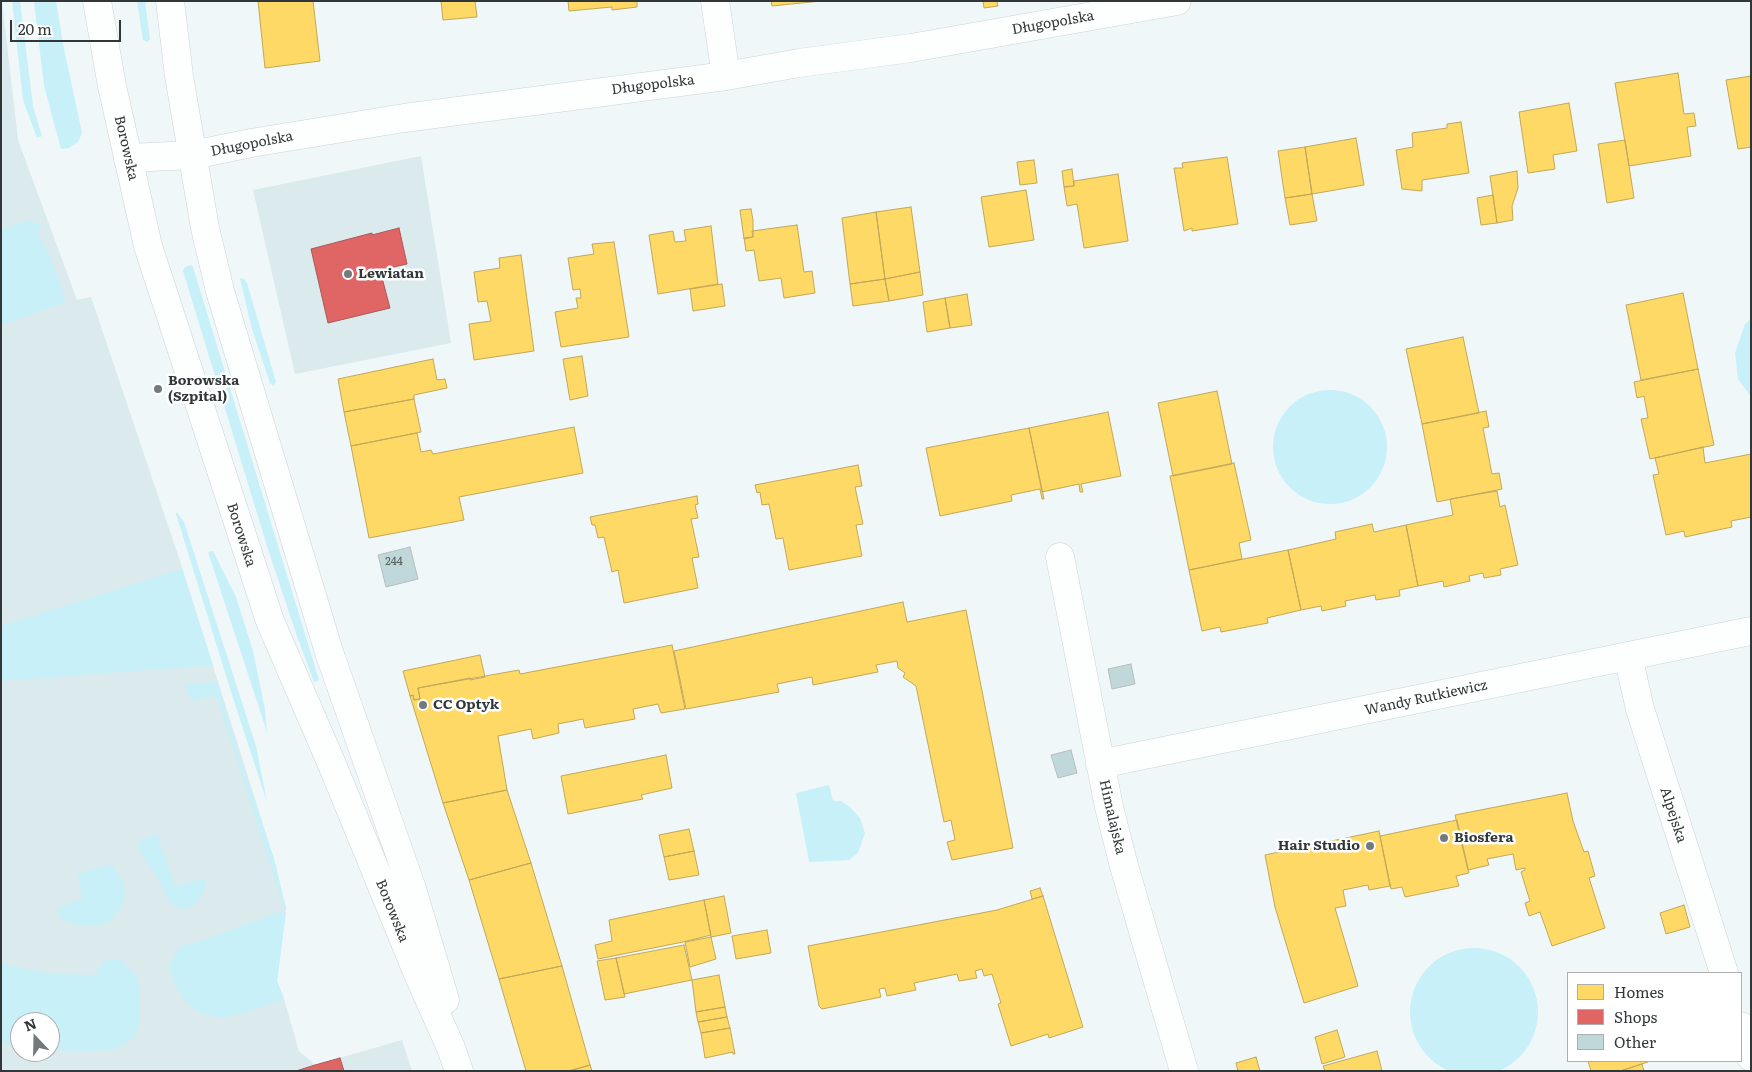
<!DOCTYPE html>
<meta charset="utf-8">
<style>
body{margin:0}
#map{position:relative;width:1752px;height:1072px;overflow:hidden;background:#eff7f9;font-family:Literata,serif}
canvas{display:block}
.frame{position:absolute;inset:0;border:2px solid #313738;pointer-events:none}
.legend{position:absolute;left:1567px;top:972px;width:175px;height:90px;box-sizing:border-box;background:#fff;border:1px solid #adafaf;margin:0;padding:6px 9px;list-style:none;font-size:15px;color:#313738}
.legend li{display:flex;align-items:center;gap:10px;height:25px}
.legend b{width:25px;border:1px solid #adafaf}
.north{position:absolute;left:10px;top:1012px;width:50px;height:50px;box-sizing:border-box;background:#fff;border:1px solid #adafaf;border-radius:50%;rotate:339deg;font-size:14px;font-weight:700;line-height:20px;text-align:center;color:#313738}
.north::after{content:'';display:block;margin:auto;width:18px;height:22px;background:#747a7c;clip-path:polygon(50% 0,100% 100%,50% 72%,0 100%)}
.scale{position:absolute;left:10px;top:20px;width:111px;height:22px;box-sizing:border-box;border:2px solid #313738;border-top:0;padding-left:6px;font-size:15px;line-height:18px;white-space:nowrap;color:#313738;-webkit-text-stroke:4px #fff;paint-order:stroke}
</style>
<div id="map">
<canvas width="1752" height="1072"></canvas>
<div class="frame"></div>
<ul class="legend">
<li><b style="height:14px;background:#ffd966"></b>Homes</li>
<li><b style="height:14px;background:#e06666"></b>Shops</li>
<li><b style="height:14px;background:#c0d8d9"></b>Other</li>
</ul>
<div class="north">N</div>
<div class="scale">20 m</div>
</div>
<script>
const ctx = document.querySelector('canvas').getContext('2d');
ctx.lineJoin = 'round';
function paint(path, color) { ctx.fillStyle = color; ctx.fill(path, 'evenodd'); }
const poly = rows => new Path2D(rows.map(r => 'M' + r).join(''));
function trace(path, color, width, dash) { ctx.strokeStyle = color; ctx.lineWidth = width; ctx.lineCap = dash ? 'butt' : 'round'; ctx.setLineDash(dash || []); ctx.stroke(path); }
function drawText(font, color, halo, rows, align = 'center') {
  ctx.font = font + ' Literata,serif'; ctx.lineWidth = 5; ctx.setLineDash([]); ctx.textBaseline = 'middle'; ctx.strokeStyle = halo; ctx.fillStyle = color; for (const [text, x, y, turn = 0] of rows) {
    ctx.save(); ctx.translate(x, y); ctx.rotate((+turn || 0) * Math.PI / 180); ctx.textAlign = isNaN(turn) ? turn : align; if (halo) ctx.strokeText(text, 0, 0); ctx.fillText(text, 0, 0); ctx.restore();
  }
}
paint(poly([
 [2,1,18,140,77,300,91,297,178,555,274,859,286,908,277,981,284,999,299,1051,315,1065,402,1040,412,1071,1,1071],
 [20,1022,50,1022,50,1052,20,1052],
 [421,156,451,343,295,374,253,190]
]), '#daeaed');
paint(poly([
 [12,1,20,1,33,106,42,136,37,138,23,100],
 [34,1,56,1,63,44,82,133,78,142,69,148,61,149,44,86],
 [137,1,145,1,150,39,147,42,143,40],
 [28,220,42,225,36,232,50,256,66,302,1,325,1,230],
 [191,265,193,267,319,680,314,682,297,636,267,546,183,271,185,267],
 [240,278,244,279,247,283,276,382,273,386,270,383,252,329],
 [1751,319,1751,397,1738,379,1735,353,1745,324],
 '1273 447a57 57 0 1 1 114 0a57 57 0 1 1-114 0Z',
 [177,512,184,522,256,746,267,802,232,695,176,514],
 [213,551,236,597,253,651,265,709,267,732,208,552],
 [182,569,213,665,1,681,1,626],
 [217,682,239,756,274,859,286,908,284,908,216,695,193,701,190,698,185,684],
 [829,785,833,801,841,801,850,807,860,818,865,833,858,853,849,860,809,862,796,793],
 [157,834,175,887,203,879,206,882,204,891,200,898,194,905,183,909,175,907,169,901,158,879,137,846,141,840],
 [112,865,121,878,125,889,123,903,117,913,107,923,94,926,71,924,59,917,57,912,60,907,83,898,77,874,104,866],
 [280,912,286,913,277,981,284,999,241,1014,221,1018,201,1013,186,1002,175,985,169,968,175,953,182,946,198,942],
 '1410 1012a64 64 0 1 1 128 0a64 64 0 1 1-128 0Z',
 [119,959,135,974,139,985,140,1008,139,1025,135,1036,122,1046,106,1050,88,1051,50,1050,50,1022,20,1022,20,1046,1,1042,1,963,16,967,54,974,97,975,99,968,104,961]
]), '#c8f0f8');
const homes = poly([
 [258,1,313,1,320,61,265,68,258,1],
 [441,1,475,1,477,17,443,20,441,1],
 [568,1,637,1,637,7,612,10,612,7,569,11,568,1],
 [771,1,821,1,772,6,771,1],
 [983,1,997,1,998,6,984,8,983,1],
 [1678,73,1684,114,1694,113,1696,126,1687,127,1691,156,1629,166,1615,83,1678,73],
 [1751,76,1751,147,1738,149,1726,80,1751,76],
 [1569,103,1577,151,1553,155,1555,169,1528,173,1519,112,1569,103],
 [1461,122,1469,173,1422,180,1422,191,1402,189,1396,150,1413,147,1412,133,1447,128,1447,124,1461,122],
 [1356,138,1364,185,1312,194,1305,147,1356,138],
 [1625,140,1634,198,1607,203,1598,144,1625,140],
 [1305,147,1312,194,1285,198,1278,151,1305,147],
 [1227,157,1238,224,1192,231,1192,228,1184,231,1174,168,1183,168,1182,163,1227,157],
 [1034,160,1037,183,1020,185,1017,162,1034,160],
 [1072,169,1074,186,1064,187,1062,171,1072,169],
 [1517,171,1518,188,1512,206,1513,220,1497,223,1490,176,1517,171],
 [1118,174,1128,241,1084,248,1077,204,1067,206,1064,187,1074,186,1074,181,1118,174],
 [1026,190,1034,240,989,247,981,197,1026,190],
 [1312,194,1317,221,1290,225,1285,198,1312,194],
 [1493,195,1497,223,1481,225,1477,198,1493,195],
 [911,207,920,272,885,279,876,212,911,207],
 [751,209,753,220,753,237,744,239,740,210,751,209],
 [876,212,885,279,850,284,842,218,876,212],
 [797,225,804,272,812,271,815,293,784,298,781,278,759,281,754,250,746,251,744,238,753,237,752,231,797,225],
 [711,226,718,284,658,294,649,235,673,231,675,242,686,241,684,230,711,226],
 [614,242,629,337,561,347,555,312,578,308,576,298,581,298,580,289,573,290,568,258,594,254,592,244,614,242],
 [521,255,534,351,474,360,469,324,491,321,487,301,478,302,474,272,500,268,499,258,521,255],
 [920,272,923,295,889,301,885,279,920,272],
 [885,279,889,301,853,306,850,284,885,279],
 [722,284,725,306,693,311,690,289,722,284],
 [1683,293,1698,369,1641,380,1626,305,1683,293],
 [967,294,972,325,950,328,945,298,967,294],
 [945,298,950,328,927,332,923,302,945,298],
 [1463,337,1479,413,1422,424,1406,349,1463,337],
 [582,356,588,396,570,400,563,359,582,356],
 [433,359,437,380,445,379,447,388,414,395,414,399,344,412,338,379,433,359],
 [1698,369,1714,445,1650,459,1641,419,1648,418,1644,396,1637,398,1634,382,1698,369],
 [1217,391,1232,464,1173,476,1158,403,1217,391],
 [414,399,421,432,351,446,344,412,414,399],
 [1486,411,1489,427,1483,428,1492,474,1499,473,1502,489,1437,502,1422,424,1486,411],
 [1108,412,1121,476,1081,484,1083,492,1080,492,1079,484,1042,492,1029,428,1108,412],
 [574,427,583,473,459,497,464,520,369,538,351,446,417,433,421,452,431,450,433,454,574,427],
 [1029,428,1044,499,1042,499,1040,489,1011,495,1012,501,940,516,926,448,1029,428],
 [1703,447,1705,463,1751,454,1751,517,1731,521,1732,527,1685,537,1684,531,1666,535,1653,475,1659,474,1655,458,1703,447],
 [1234,463,1251,540,1239,543,1242,559,1189,570,1170,476,1234,463],
 [858,465,862,486,855,487,863,524,856,525,862,556,789,570,783,538,776,539,769,504,762,505,760,492,757,493,755,485,858,465],
 [1497,491,1500,507,1505,505,1518,565,1500,569,1501,575,1484,578,1483,573,1469,576,1470,581,1444,587,1443,581,1418,586,1406,525,1453,515,1450,499,1497,491],
 [697,496,698,504,695,505,698,518,691,519,699,557,692,558,698,588,624,603,618,570,612,572,604,537,598,538,595,525,592,525,590,517,697,496],
 [1372,524,1374,532,1406,525,1418,586,1399,590,1400,596,1376,600,1375,595,1345,601,1346,606,1322,611,1321,606,1301,610,1288,550,1336,539,1335,532,1372,524],
 [1288,550,1301,610,1267,618,1268,623,1221,632,1220,627,1202,631,1189,570,1288,550],
 [903,602,907,622,966,610,1013,848,952,860,947,842,955,840,951,820,944,822,916,686,903,677,905,673,898,668,897,661,876,665,878,672,813,685,812,677,777,684,779,692,686,709,674,651,903,602],
 [672,645,685,709,661,713,658,704,633,709,635,719,585,728,583,719,558,724,559,733,533,739,531,729,498,736,507,790,443,803,410,696,413,695,414,700,420,699,418,688,519,670,520,674,672,645],
 [480,655,485,677,470,680,470,678,418,688,420,699,414,700,413,695,410,696,403,671,480,655],
 [666,755,672,788,641,795,643,799,568,814,561,776,666,755],
 [507,790,531,863,469,880,443,803,507,790],
 [1567,793,1573,821,1584,852,1588,851,1595,876,1589,878,1605,928,1552,946,1540,912,1529,916,1525,903,1530,901,1521,872,1525,870,1525,868,1516,870,1513,854,1487,859,1489,865,1468,870,1455,815,1567,793],
 [1457,820,1469,873,1456,876,1459,886,1405,897,1402,887,1391,889,1380,836,1457,820],
 [689,829,694,851,664,857,659,835,689,829],
 [1379,831,1390,886,1369,890,1368,885,1343,890,1346,906,1335,908,1358,986,1304,1003,1275,907,1265,855,1379,831],
 [694,851,699,875,669,880,664,857,694,851],
 [531,863,562,966,499,979,469,880,531,863],
 [1040,888,1043,896,1032,899,1030,891,1040,888],
 [724,896,731,933,711,937,704,900,724,896],
 [1043,896,1083,1027,1049,1038,1048,1034,1011,1046,998,1004,1001,1003,992,974,984,976,982,969,975,971,977,978,959,981,957,974,914,983,916,990,887,996,885,988,879,989,881,997,822,1009,819,1006,808,946,997,910,1043,896],
 [704,900,711,935,683,942,598,959,595,945,612,941,609,920,704,900],
 [1684,905,1690,927,1666,934,1660,913,1684,905],
 [767,930,771,953,736,959,732,936,767,930],
 [711,937,716,959,690,967,685,942,711,937],
 [684,945,692,980,624,994,616,958,684,945],
 [616,958,625,997,605,1000,597,961,616,958],
 [562,966,590,1065,569,1071,526,1071,499,979,562,966],
 [719,975,725,1007,696,1012,692,980,719,975],
 [725,1007,727,1017,698,1022,696,1012,725,1007],
 [727,1017,730,1028,701,1033,698,1022,727,1017],
 [730,1028,735,1054,733,1054,733,1052,705,1058,701,1033,730,1028],
 [1337,1030,1345,1057,1322,1064,1315,1037,1337,1030],
 [1377,1051,1382,1071,1325,1071,1323,1066,1377,1051],
 [1256,1057,1260,1071,1238,1071,1236,1063,1256,1057],
 [1588,1061,1647,1061,1648,1062,1620,1071,1591,1071,1588,1061],
 [1642,1064,1644,1071,1620,1071,1621,1071,1642,1064],
 [590,1065,592,1071,569,1071,590,1065]
]);
paint(homes, '#ffd966');
trace(homes, '#c1a858', 1);
const shops = poly([
 [399,228,407,264,380,270,390,308,328,323,311,249,372,233,372,235,399,228],
 [340,1058,344,1071,296,1071,315,1065,340,1058]
]);
paint(shops, '#e06666');
trace(shops, '#ac5858', 1);
const building = poly([
 [410,547,418,579,386,587,378,555,410,547],
 [1131,664,1135,684,1112,689,1108,669,1131,664],
 [1071,750,1077,773,1058,778,1051,755,1071,750]
]);
paint(building, '#c0d8d9');
trace(building, '#b7bdbe', 1);
const minor = poly([
 [715,1,726,76],
 [128,158,193,155,251,143,404,118,726,76,799,63,911,48,1177,1],
 [1060,557,1109,807,1124,866,1184,1071],
 [1628,656,1640,709,1724,973],
 [1100,764,1751,631],
 [1741,1026,1751,1057]
]);
const tertiary = poly([
 [97,1,112,86,148,246,270,621,331,762,418,974,451,1048,459,1071],
 [170,1,179,76,205,228,220,291,329,652,412,889,445,1000]
]);
trace(minor, '#cdd3d5', 29);
trace(tertiary, '#cdd3d5', 29);
trace(minor, '#fdfefe', 28);
trace(tertiary, '#fdfefe', 28);
for (const [x, y, r, color] of [
 [348,274,5,"#747a7c"],
 [158,389,5,"#747a7c"],
 [423,705,5,"#747a7c"],
 [1444,838,5,"#747a7c"],
 [1370,846,5,"#747a7c"]
]) { const dot = new Path2D(); dot.arc(x, y, r, 0, 2 * Math.PI); ctx.fillStyle = color; ctx.fill(dot); trace(dot, '#fff', 2); }
drawText('11px', '#555f60', null, [
 ["244",394,562]
]);
drawText('14px', '#313738', '#fff', [
 ["Długopolska",1053,23,-10],
 ["Długopolska",653,85,-7],
 ["Długopolska",252,144,-11],
 ["Borowska",126,148,77],
 ["Borowska",241,535,72],
 ["Wandy Rutkiewicz",1426,698,-12],
 ["Alpejska",1673,815,72],
 ["Himalajska",1112,817,77],
 ["Borowska",392,911,68]
]);
drawText('bold 14px', '#313738', '#fff', [
 ["Lewiatan",358,274],
 ["Borowska",168,381],
 ["(Szpital)",168,397],
 ["CC Optyk",433,705],
 ["Biosfera",1454,838],
 ["Hair Studio",1360,846,"right"]
], 'left');
</script>
